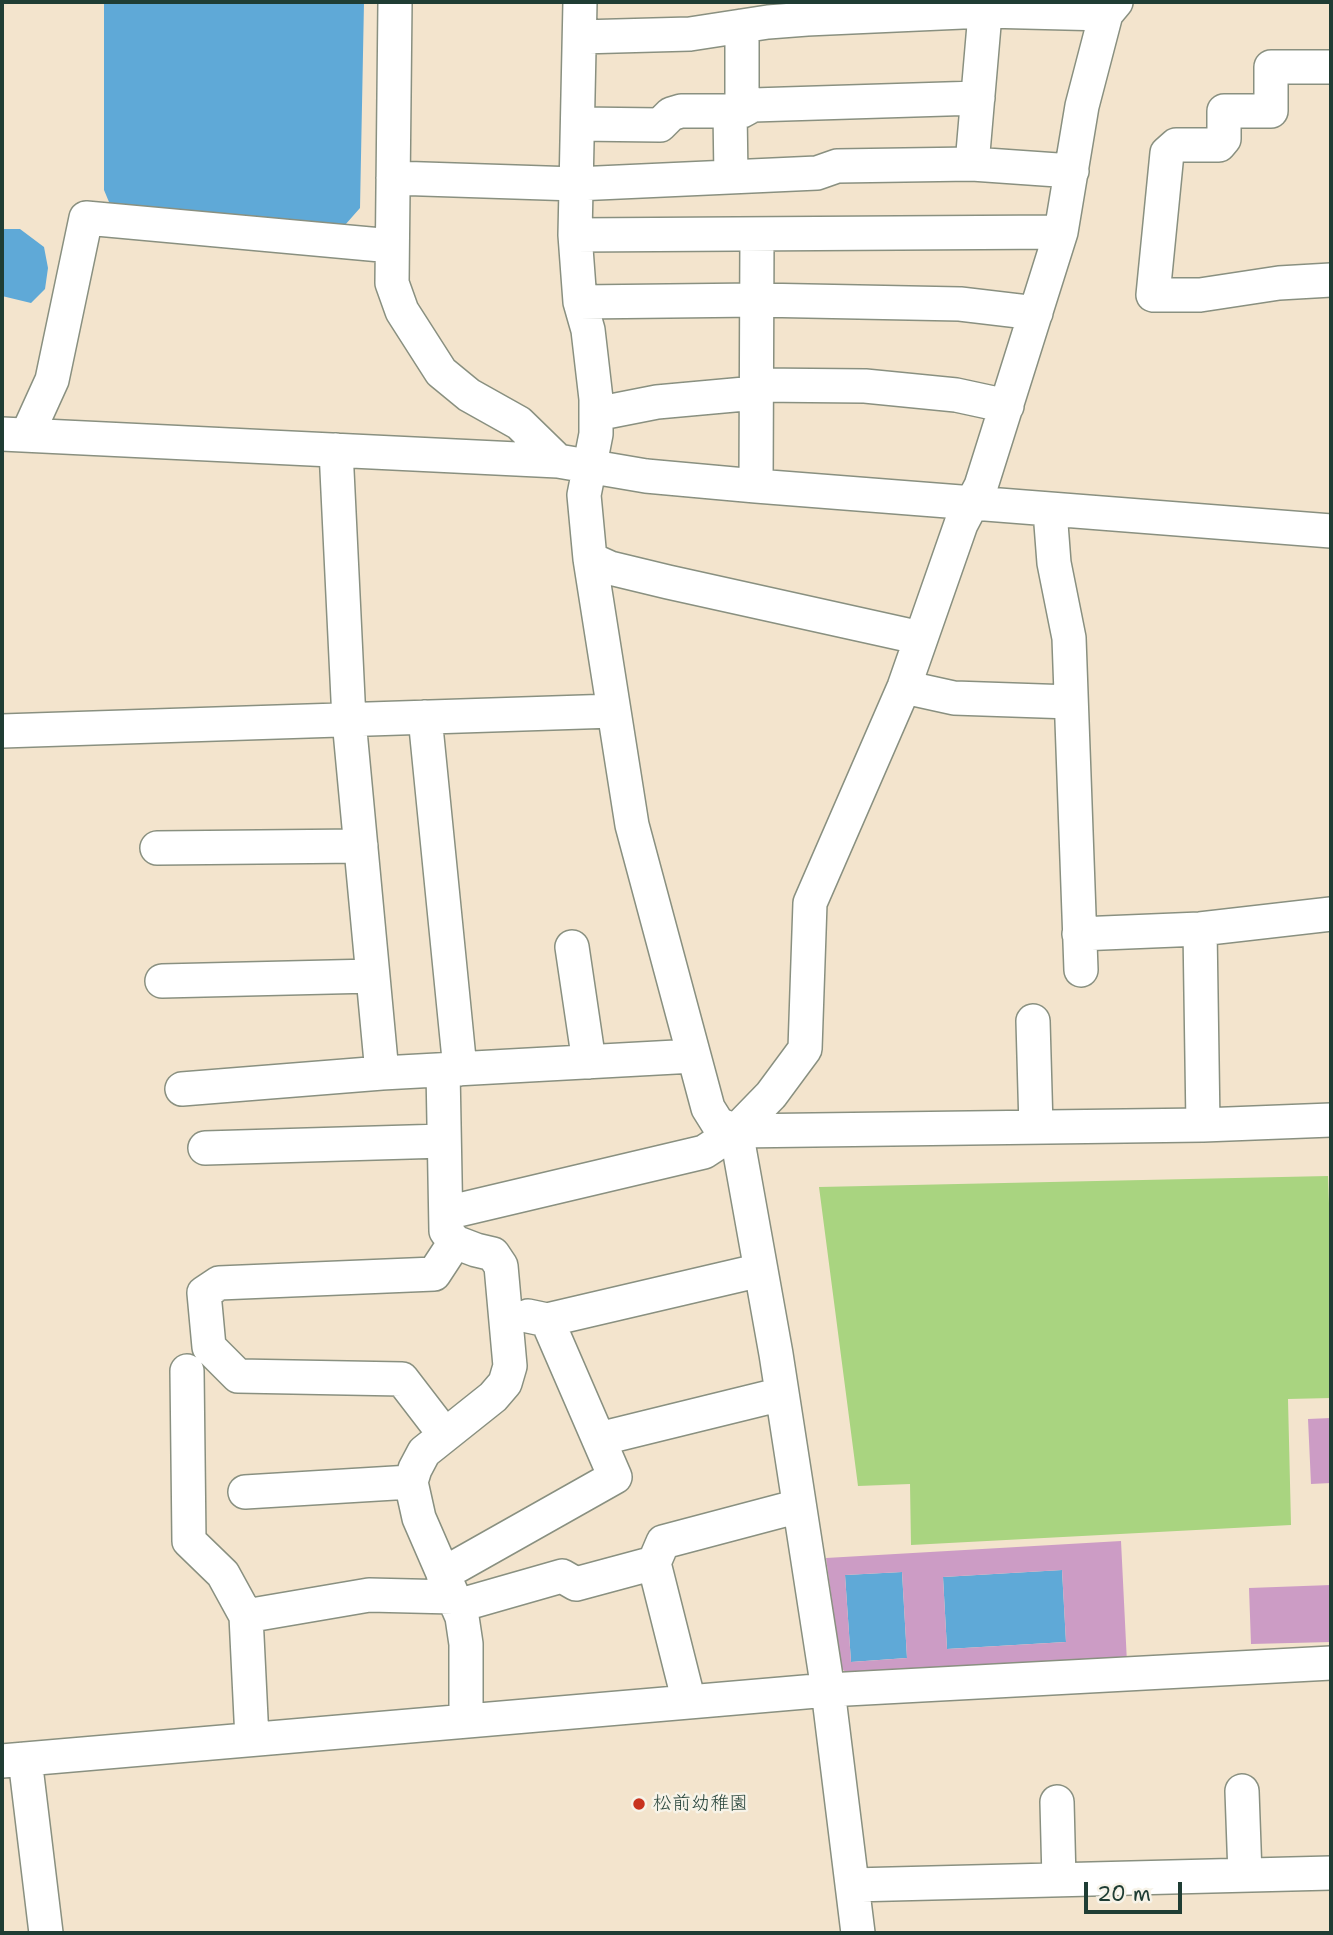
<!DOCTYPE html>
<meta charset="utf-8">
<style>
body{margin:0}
#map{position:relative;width:1333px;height:1935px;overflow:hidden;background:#f3e4cd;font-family:"Shantell Sans",sans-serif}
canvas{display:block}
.frame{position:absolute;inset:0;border:4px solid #1f3d34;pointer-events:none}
.scale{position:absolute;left:1084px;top:1882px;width:98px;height:32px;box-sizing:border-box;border:4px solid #1f3d34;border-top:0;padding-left:9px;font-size:21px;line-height:24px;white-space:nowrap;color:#1f3d34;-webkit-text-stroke:5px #f7f3e8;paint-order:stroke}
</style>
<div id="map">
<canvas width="1333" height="1935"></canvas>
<div class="frame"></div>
<div class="scale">20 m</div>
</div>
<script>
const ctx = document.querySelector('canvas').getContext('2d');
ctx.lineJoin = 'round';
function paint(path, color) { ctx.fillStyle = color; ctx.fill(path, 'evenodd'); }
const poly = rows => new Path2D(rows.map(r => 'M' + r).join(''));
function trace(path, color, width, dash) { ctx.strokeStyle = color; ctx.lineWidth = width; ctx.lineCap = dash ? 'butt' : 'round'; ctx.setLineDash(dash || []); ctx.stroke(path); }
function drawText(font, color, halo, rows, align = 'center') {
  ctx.font = font + ' "Shantell Sans","Klee One",sans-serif'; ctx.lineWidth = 5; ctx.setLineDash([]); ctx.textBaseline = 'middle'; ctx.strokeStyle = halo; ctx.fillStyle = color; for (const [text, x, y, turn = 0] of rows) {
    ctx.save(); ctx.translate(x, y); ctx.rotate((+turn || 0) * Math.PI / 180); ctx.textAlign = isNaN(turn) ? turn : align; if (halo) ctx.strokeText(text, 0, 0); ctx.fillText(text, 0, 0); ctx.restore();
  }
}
paint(poly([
 [1328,1176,1331,1259,1331,1398,1288,1399,1291,1525,911,1545,910,1484,858,1486,819,1187]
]), '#a9d480');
paint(poly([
 [104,2,364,2,360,208,345,225,124,211,109,202,104,190],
 [2,229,20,229,44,247,48,268,45,289,31,303,2,296],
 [1062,1570,1066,1642,947,1649,943,1577],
 [902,1572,907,1658,851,1662,845,1575]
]), '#5fa9d7');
paint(poly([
 [1331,1418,1331,1483,1311,1484,1308,1419],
 [1121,1541,1127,1663,855,1680,841,1668,826,1558],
 [1062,1570,1066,1642,947,1649,943,1577],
 [902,1572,907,1658,851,1662,845,1575],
 [1331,1585,1331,1642,1251,1644,1249,1588]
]), '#cc9cc5');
const street = poly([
 [395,2,392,283,402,311,441,372,469,395,519,423,558,461],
 [580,2,575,235,580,302,588,330,596,399,596,434,584,495,590,559,632,825,708,1108,718,1124,736,1131],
 [580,37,690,34,768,22,807,19,985,11,1106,14],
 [1331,67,1271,67,1271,111,1224,111,1224,139,1219,145,1176,145,1167,153,1153,295,1200,295,1279,283,1331,280],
 [730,111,731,177],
 [742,111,742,26],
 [578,124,660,125,671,114,681,111,742,111,753,105,978,98],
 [972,164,1072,171],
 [393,178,576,184,817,173,837,166,972,164,986,2],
 [575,235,1061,232],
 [580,302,757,300,960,304,1036,313],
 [756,385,865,386,956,395,1007,406],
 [596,414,657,402,756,393],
 [2,434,558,461,646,476,756,486,1331,531],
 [27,435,52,380,86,218,392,246],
 [336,450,349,720,382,1073],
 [756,486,757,234],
 [1050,511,1054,563,1069,638,1081,970],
 [590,559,610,568,668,582,921,638],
 [904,687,954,698,1071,702],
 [425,717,460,1069],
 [2,731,614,711],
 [157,848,361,846],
 [1200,929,1203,1125],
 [1079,934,1200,929,1331,914],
 [572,947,589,1062],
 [162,981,373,976],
 [1033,1021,1036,1127],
 [443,1070,446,1231,455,1242,476,1250,493,1254,501,1266,510,1366,505,1383,493,1397,424,1452,415,1469,411,1482,419,1518,462,1617,466,1644,466,1721],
 [182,1089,382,1073,694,1056],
 [205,1148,444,1141],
 [446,1213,704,1152,736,1131,771,1095,805,1049,810,903,904,687,961,524,981,486,1061,232,1082,106,1106,14,1116,2],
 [528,1316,547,1320,761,1270],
 [187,1371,189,1541,223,1574,246,1616,252,1739],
 [445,1435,402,1379,238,1376,209,1347,204,1293,219,1283,434,1274,455,1242],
 [599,1439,782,1394],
 [245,1492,411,1482],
 [654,1563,663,1542,799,1506],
 [443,1574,615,1477,547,1320],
 [457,1606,562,1576,576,1584,654,1563,689,1702],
 [246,1616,369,1595,453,1597],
 [25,1759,46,1933],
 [2,1761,828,1690,1331,1663],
 [1242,1791,1245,1875],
 [1057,1802,1059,1880],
 [852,1885,1331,1873],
 [858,1933,828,1690,776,1354,736,1131,1203,1125,1331,1120]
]);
trace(street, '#899080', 36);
trace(street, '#fff', 33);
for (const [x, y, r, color] of [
 [639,1804,7,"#c8321e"]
]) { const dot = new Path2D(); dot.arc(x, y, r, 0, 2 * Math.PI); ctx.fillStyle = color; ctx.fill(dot); trace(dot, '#f7f3e8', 2.5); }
drawText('19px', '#1f3d34', '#f7f3e8', [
 ["松前幼稚園",653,1804]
], 'left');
</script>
